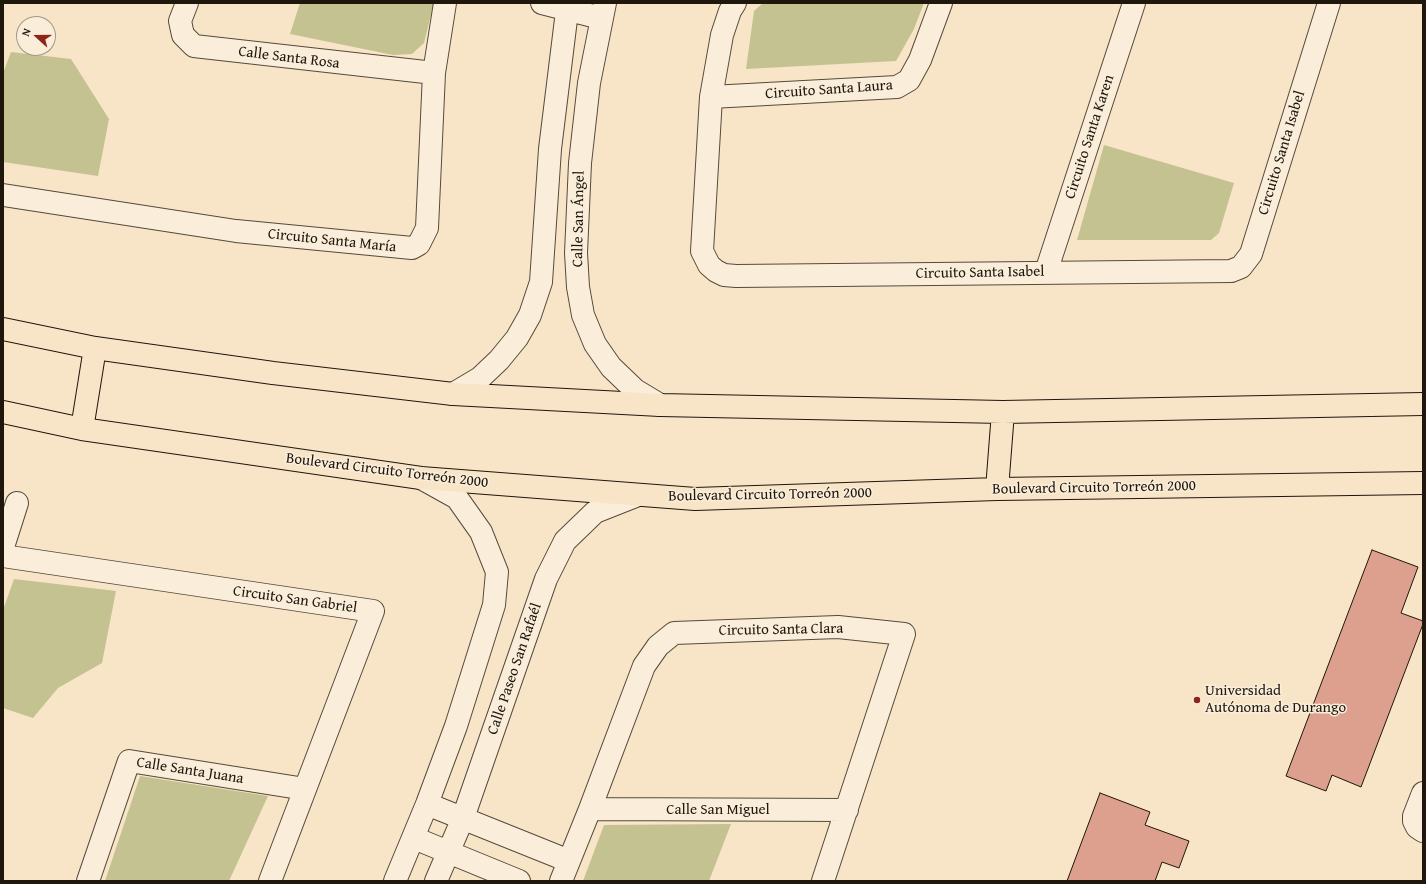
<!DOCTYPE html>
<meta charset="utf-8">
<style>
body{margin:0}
#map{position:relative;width:1426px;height:884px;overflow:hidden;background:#f8e5c7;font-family:"Gentium Book Plus",serif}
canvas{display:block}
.frame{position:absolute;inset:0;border:4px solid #1f160c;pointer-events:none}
.north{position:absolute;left:16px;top:16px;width:40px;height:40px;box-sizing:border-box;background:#faeedb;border:1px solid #a29888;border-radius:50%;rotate:291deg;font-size:11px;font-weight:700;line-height:16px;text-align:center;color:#1f160c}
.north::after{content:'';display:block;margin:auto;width:14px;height:18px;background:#8f2418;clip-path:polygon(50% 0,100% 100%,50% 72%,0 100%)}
</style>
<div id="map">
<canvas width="1426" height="884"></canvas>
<div class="frame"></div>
<div class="north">N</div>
</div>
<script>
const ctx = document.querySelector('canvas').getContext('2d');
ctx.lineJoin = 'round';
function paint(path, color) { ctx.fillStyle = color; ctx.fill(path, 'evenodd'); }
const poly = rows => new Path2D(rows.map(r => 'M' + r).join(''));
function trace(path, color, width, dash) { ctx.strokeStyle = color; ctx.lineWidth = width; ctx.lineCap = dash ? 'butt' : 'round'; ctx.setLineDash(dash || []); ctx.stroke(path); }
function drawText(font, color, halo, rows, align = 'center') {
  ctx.font = font + ' "Gentium Book Plus",serif'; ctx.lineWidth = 3; ctx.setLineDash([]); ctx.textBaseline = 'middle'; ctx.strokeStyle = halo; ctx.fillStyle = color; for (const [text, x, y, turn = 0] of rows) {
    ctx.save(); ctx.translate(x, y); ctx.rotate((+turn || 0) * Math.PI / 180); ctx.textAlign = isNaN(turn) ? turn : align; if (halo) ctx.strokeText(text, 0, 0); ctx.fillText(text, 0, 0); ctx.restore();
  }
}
paint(poly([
 [300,3,434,3,424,43,412,54,393,55,290,34],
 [763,3,924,3,914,29,896,61,746,69,754,11],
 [11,52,71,59,109,119,98,176,3,162,3,73],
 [1104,145,1234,183,1219,233,1211,240,1077,240],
 [14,579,116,591,102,663,58,688,33,718,3,708,3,610],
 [140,776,268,796,229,881,105,881],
 [731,824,709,881,583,881,604,825]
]), '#c4c291');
const building = poly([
 [1372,550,1418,567,1401,613,1423,621,1423,624,1361,787,1332,775,1326,791,1286,776,1372,550],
 [1100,793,1150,812,1145,825,1189,841,1179,868,1162,862,1155,881,1067,881,1100,793]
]);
paint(building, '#dd9f8e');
trace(building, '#1f160c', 1);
const minor = poly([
 [187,3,180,21,183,35,194,46,434,73],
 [542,3,601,18],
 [605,3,589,83,580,163,576,253,578,287,583,315,595,344,611,367,635,390,660,405],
 [735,3,730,11,722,35,711,97,702,251,709,265,716,271,724,275,736,276,1231,271,1241,267,1251,254,1329,3],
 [711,97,897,87,909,80,920,60,941,3],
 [3,195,236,231,412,248,419,244,427,228,434,73,445,3],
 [1046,272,1134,3],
 [453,394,480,378,499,360,517,338,530,315,541,282,550,149,568,3],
 [3,547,17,503],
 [3,556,373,611,270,881],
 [1423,793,1414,816,1414,821,1417,827,1423,831],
 [427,804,569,861],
 [590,809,847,810],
 [414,838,519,881],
 [88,881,129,761,305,789],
 [395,881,427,804,456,726,494,605,497,572,481,532,457,498,421,478],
 [436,881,463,818,546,579,565,541,595,512,638,495],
 [561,881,590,809,644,666,658,646,674,633,838,627,904,634,823,881]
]);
const major = poly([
 [3,329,95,348,273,373,453,394,660,405,1003,412,1423,404],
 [3,412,82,429,421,478,695,499,997,489,1423,483],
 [82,429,95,348],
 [997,489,1003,412]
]);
trace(minor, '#554a3b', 24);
trace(major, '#1f160c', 24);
trace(minor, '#faeedb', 22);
trace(major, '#f8e5c7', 22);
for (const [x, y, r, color] of [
 [1197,700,4,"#8f2418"]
]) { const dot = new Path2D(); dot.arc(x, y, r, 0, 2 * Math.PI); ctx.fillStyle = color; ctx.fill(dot); trace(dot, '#faeedb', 1.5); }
drawText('15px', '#1f160c', '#faeedb', [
 ["Calle Santa Rosa",289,58,7],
 ["Circuito Santa Laura",829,90,-4],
 ["Circuito Santa Karen",1090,137,-72],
 ["Circuito Santa Isabel",1282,153,-73],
 ["Calle San Ángel",579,219,-89],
 ["Circuito Santa María",332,241,6],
 ["Circuito Santa Isabel",980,273,-1],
 ["Boulevard Circuito Torreón 2000",387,471,7],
 ["Boulevard Circuito Torreón 2000",1094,488,-1],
 ["Boulevard Circuito Torreón 2000",770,495,-1],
 ["Circuito San Gabriel",295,600,8],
 ["Circuito Santa Clara",781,630,-1],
 ["Calle Paseo San Rafaél",515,669,-71],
 ["Calle Santa Juana",190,771,9],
 ["Calle San Miguel",718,810]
]);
drawText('15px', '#1f160c', '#faeedb', [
 ["Universidad",1205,691],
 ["Autónoma de Durango",1205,708]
], 'left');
</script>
